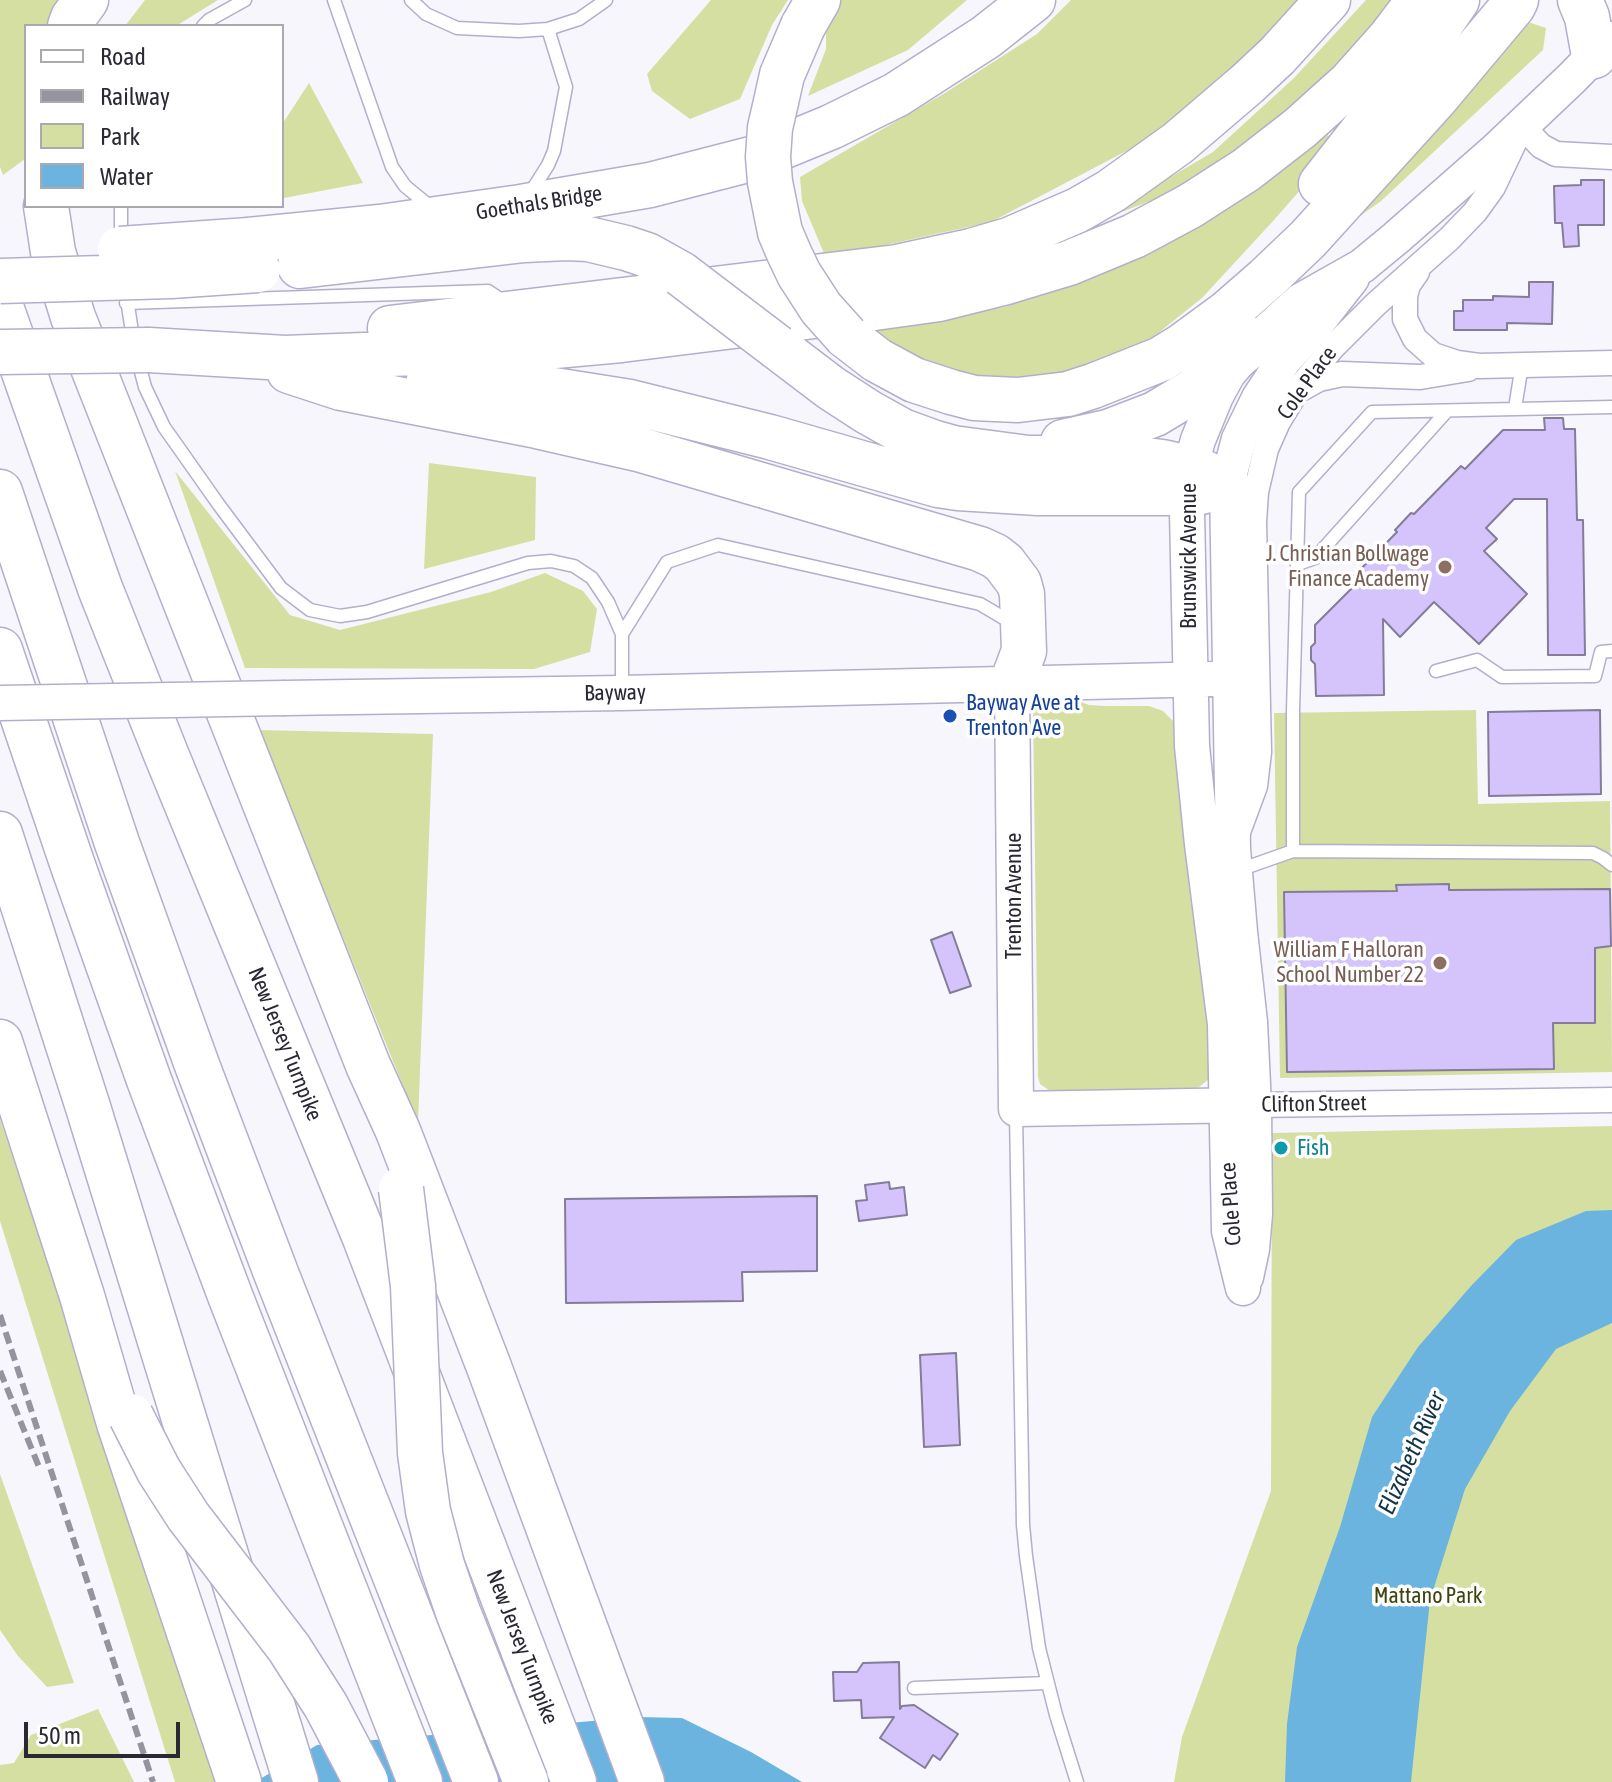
<!DOCTYPE html>
<style>
body{margin:0}
#map{position:relative;width:1612px;height:1782px;overflow:hidden;background:#f7f6fd;font-family:"Asap Condensed",sans-serif}
canvas{display:block}
.legend{position:absolute;left:24px;top:24px;width:260px;height:184px;box-sizing:border-box;background:#fff;border:2px solid #aaa9ae;margin:0;padding:10px 14px;list-style:none;font-size:24px;color:#2b2834}
.legend li{display:flex;align-items:center;gap:16px;height:40px}
.legend b{width:40px;border:2px solid #aaa9ae}
.scale{position:absolute;left:24px;top:1722px;width:156px;height:36px;box-sizing:border-box;border:4px solid #2b2834;border-top:0;padding-left:10px;font-size:24px;line-height:28px;white-space:nowrap;color:#2b2834;-webkit-text-stroke:6px #fff;paint-order:stroke}
</style>
<div id="map">
<canvas width="1612" height="1782"></canvas>
<ul class="legend">
<li><b style="height:10px;background:#fff"></b>Road</li>
<li><b style="height:10px;background:#95939d"></b>Railway</li>
<li><b style="height:22px;background:#d5dfa2"></b>Park</li>
<li><b style="height:22px;background:#6ab4df"></b>Water</li>
</ul>
<div class="scale">50 m</div>
</div>
<script>
const ctx = document.querySelector('canvas').getContext('2d');
ctx.lineJoin = 'round';
function paint(path, color) { ctx.fillStyle = color; ctx.fill(path, 'evenodd'); }
const poly = rows => new Path2D(rows.map(r => 'M' + r).join(''));
function trace(path, color, width, dash) { ctx.strokeStyle = color; ctx.lineWidth = width; ctx.lineCap = dash ? 'butt' : 'round'; ctx.setLineDash(dash || []); ctx.stroke(path); }
function drawText(font, color, halo, rows, align = 'center') {
  ctx.font = font + ' "Asap Condensed",sans-serif'; ctx.lineWidth = 7; ctx.setLineDash([]); ctx.textBaseline = 'middle'; ctx.strokeStyle = halo; ctx.fillStyle = color; for (const [text, x, y, turn = 0] of rows) {
    ctx.save(); ctx.translate(x, y); ctx.rotate((+turn || 0) * Math.PI / 180); ctx.textAlign = isNaN(turn) ? turn : align; if (halo) ctx.strokeText(text, 0, 0); ctx.fillText(text, 0, 0); ctx.restore();
  }
}
paint(poly([
 [0,0,60,0,48,26,26,26,25,159,3,175,0,167],
 [145,0,218,0,176,26,125,26],
 [711,0,788,0,772,25,740,99,690,119,652,91,647,74],
 [841,0,967,0,908,50,808,96,826,49,826,33],
 [1071,0,1309,0,1153,137,991,222,826,258,802,201,800,177,945,93,1037,34],
 [1366,0,1401,0,1295,110,1192,185,1064,234,1143,193,1213,152,1294,78],
 [1528,22,1546,28,1543,50,1380,202,1344,227],
 [309,83,363,183,284,198,283,123],
 [1328,135,1338,147,1274,220,1202,298,1142,346,1082,373,1022,383,978,380,920,361,874,331,1005,307,1108,270,1222,212],
 [429,463,536,477,535,540,424,569],
 [175,471,290,615,340,630,491,592,545,573,583,591,597,609,590,652,534,669,245,668],
 [1057,693,1089,705,1105,706,1149,706,1163,711,1174,722,1180,737,1216,1056,1209,1079,1199,1087,1187,1090,1053,1093,1040,1084,1038,1077,1033,714,1038,697],
 [1476,710,1478,804,1610,801,1612,1072,1280,1078,1274,713],
 [259,730,433,734,418,1123],
 [0,1119,95,1407,224,1782,175,1782,0,1221],
 [1612,1126,1612,1782,1174,1782,1182,1737,1271,1491,1272,1133],
 [0,1474,74,1683,47,1687,18,1656,0,1630],
 [98,1709,134,1782,0,1782,0,1765,14,1763,31,1735]
]), '#d5dfa2');
paint(poly([
 [1612,1210,1612,1323,1556,1349,1510,1411,1465,1489,1430,1600,1411,1782,1285,1782,1287,1724,1297,1647,1340,1527,1372,1417,1418,1347,1471,1286,1516,1240,1586,1211],
 [638,1717,682,1718,751,1752,802,1782,255,1782,317,1745]
]), '#6ab4df');
const building = poly([
 [1581,180,1604,180,1604,225,1578,225,1579,246,1564,247,1562,223,1555,223,1554,186,1581,185,1581,180],
 [1529,282,1553,282,1552,324,1507,323,1507,330,1454,330,1454,311,1463,311,1463,300,1493,300,1493,296,1529,297,1529,282],
 [1544,418,1563,418,1564,429,1575,429,1577,520,1583,520,1585,655,1548,655,1547,499,1514,499,1486,528,1497,539,1484,551,1527,594,1479,644,1434,602,1400,637,1383,619,1384,695,1316,696,1315,664,1311,660,1311,647,1315,643,1315,625,1354,586,1349,581,1397,532,1395,530,1411,513,1414,514,1461,466,1465,469,1503,430,1545,430,1544,418],
 [1600,710,1601,794,1489,796,1488,712,1600,710],
 [1449,884,1449,890,1610,889,1611,946,1595,948,1595,1023,1553,1023,1554,1069,1287,1072,1284,892,1397,891,1396,885,1449,884],
 [952,932,971,986,950,993,931,940,952,932],
 [889,1182,890,1189,904,1187,907,1215,859,1221,856,1201,867,1200,865,1185,889,1182],
 [817,1196,817,1271,742,1272,743,1301,566,1303,565,1199,817,1196],
 [956,1353,960,1445,924,1447,920,1355,956,1353],
 [899,1662,900,1709,902,1706,914,1705,958,1734,940,1760,933,1755,925,1768,880,1738,894,1717,862,1718,861,1700,834,1701,833,1672,857,1672,863,1663,899,1662]
]);
paint(building, '#d4c4fb');
trace(building, '#847c98', 2);
const lane = poly([
 [334,0,392,167,405,186,433,209],
 [411,0,426,14,457,28,519,31,548,29,579,19,606,0],
 [203,26,209,20,245,0],
 [529,195,548,165,554,151,566,87,548,29],
 [121,206,121,243],
 [125,286,134,345,145,387,164,427,219,505,281,588,310,610,340,616,367,612,528,563,551,561,574,566,592,578,608,602,622,634,622,690],
 [126,303,488,291,503,301],
 [1515,408,1522,365],
 [1298,564,1315,558,1447,411],
 [622,634,667,562,718,545,980,604,1012,623],
 [1436,671,1477,660,1502,677,1595,676,1601,652,1612,651],
 [1293,851,1593,853,1603,858,1612,865],
 [1239,870,1293,851,1293,711,1299,492,1372,412,1612,407],
 [1016,1112,1023,1525,1026,1556,1039,1648,1056,1715,1077,1782],
 [914,1688,1047,1683]
]);
const street = poly([
 [1417,272,1408,285,1405,296,1405,319,1415,339,1433,355,1457,363,1479,366,1612,363],
 [1301,389,1319,379,1342,374,1420,377,1468,369],
 [1238,832,1255,786,1259,752,1254,522,1256,492,1266,449,1278,422,1296,392,1332,348,1376,304,1449,239,1475,212,1493,187,1522,126,1541,146,1556,154,1612,157],
 [1254,1105,1612,1100]
]);
const secondary = poly([
 [1012,683,1016,1109,1249,1105],
 [285,698,622,693,1213,679],
 [1246,1277,1252,1249,1255,1214,1254,1105,1250,1022,1240,932,1233,849,1227,484,1239,439,1259,398,1284,360,1316,324,1352,278],
 [1243,1288,1229,1231,1225,1024,1202,844,1192,746,1187,512,1190,468,1198,440,1216,396,1228,374,1257,340,1300,301,1362,266,1396,238,1495,151,1572,78,1610,39]
]);
const highway = poly([
 [1580,0,1587,17,1594,56],
 [70,26,73,18,86,0],
 [803,26,818,0],
 [1321,184,1401,82,1457,0],
 [46,206,53,252,73,317,368,1065,398,1131,489,1367,642,1782],
 [249,240,380,227,521,207,650,185,755,158,831,127,896,95,986,37,1033,0],
 [300,266,524,240,567,238,588,239,626,248,647,255,681,274],
 [0,304,100,588,166,754,365,1238,574,1782],
 [390,328,897,267,971,251,1009,240,1078,210,1111,191,1178,143,1247,84,1277,56,1328,0],
 [846,336,877,360,914,380,951,392,974,398,995,399,1018,400,1068,394,1093,386,1161,359,1182,346,1227,313,1266,279,1308,239,1435,99,1513,6,1516,0],
 [777,347,831,388,868,412,902,431,935,443,953,448,1028,458,1090,457,1139,459,1162,462,1201,471,1221,481],
 [149,350,285,358,522,349,621,340,846,312,939,299,1003,283,1069,263,1134,236,1190,206,1246,170,1300,128,1350,83,1390,38,1419,0],
 [289,371,341,388,537,426,638,449,980,549,995,556,1004,563,1019,583,1022,594,1024,651,1012,683],
 [429,379,493,382,541,388,630,402,770,437,938,485,958,488,1038,493,1188,493,1201,492,1227,484],
 [1063,442,1108,432,1155,414,1195,390,1257,340],
 [0,492,117,843,197,1065,276,1273,476,1782],
 [0,650,72,863,149,1080,231,1298,420,1782],
 [0,834,87,1104,296,1782],
 [0,1042,82,1296,119,1423,239,1782]
]);
trace(lane, '#b4aecc', 15);
trace(street, '#b4aecc', 27);
trace(secondary, '#b4aecc', 37);
trace(highway, '#b4aecc', 47);
trace(lane, '#fff', 12);
trace(street, '#fff', 24);
trace(secondary, '#fff', 34);
trace(highway, '#fff', 44);
trace(poly([
 [0,1315,153,1782],
 [0,1371,39,1467]
]), '#95939d', 6, [12, 6]);
const secondaryBridge = poly([
 [0,703,285,698]
]);
const highwayBridge = poly([
 [803,26,782,75,776,102,770,128,768,157,770,182,780,232,789,253,799,274,821,308,846,336],
 [120,249,249,240],
 [681,274,777,347],
 [0,281,171,276,258,270],
 [0,352,149,350],
 [401,1189,413,1286,420,1453,428,1511,442,1565,458,1612,526,1782],
 [131,1416,159,1471,188,1516,289,1648,326,1706,366,1782]
]);
trace(secondaryBridge, '#b4aecc', 37, []);
trace(highwayBridge, '#b4aecc', 47, []);
trace(secondaryBridge, '#fff', 34);
trace(highwayBridge, '#fff', 44);
for (const [x, y, r, color] of [
 [1445,567,8,"#8d6e63"],
 [950,716,8,"#1a4fb4"],
 [1440,963,8,"#8d6e63"],
 [1281,1148,8,"#0f9aa8"]
]) { const dot = new Path2D(); dot.arc(x, y, r, 0, 2 * Math.PI); ctx.fillStyle = color; ctx.fill(dot); trace(dot, '#fff', 3); }
drawText('22px', '#2b2834', '#fff', [
 ["Goethals Bridge",539,203,-9],
 ["Cole Place",1307,383,-54],
 ["Brunswick Avenue",1189,556,-90],
 ["Bayway",615,693,-1],
 ["Trenton Avenue",1014,896,-90],
 ["New Jersey Turnpike",285,1044,68],
 ["Clifton Street",1314,1104,-1],
 ["Cole Place",1231,1204,-94],
 ["New Jersey Turnpike",522,1647,69]
]);
drawText('22px', '#785e54', '#fff', [
 ["J. Christian Bollwage",1429,554],
 ["Finance Academy",1429,579],
 ["William F Halloran",1424,950],
 ["School Number 22",1424,975]
], 'right');
drawText('22px', '#164399', '#fff', [
 ["Bayway Ave at",966,703],
 ["Trenton Ave",966,728]
], 'left');
drawText('22px', '#0d838f', '#fff', [
 ["Fish",1297,1148]
], 'left');
drawText('22px', '#3d440c', '#fff', [
 ["Mattano Park",1428,1596]
]);
drawText('italic 24px', '#133446', '#fff', [
 ["Elizabeth River",1412,1453,-66]
]);
</script>
